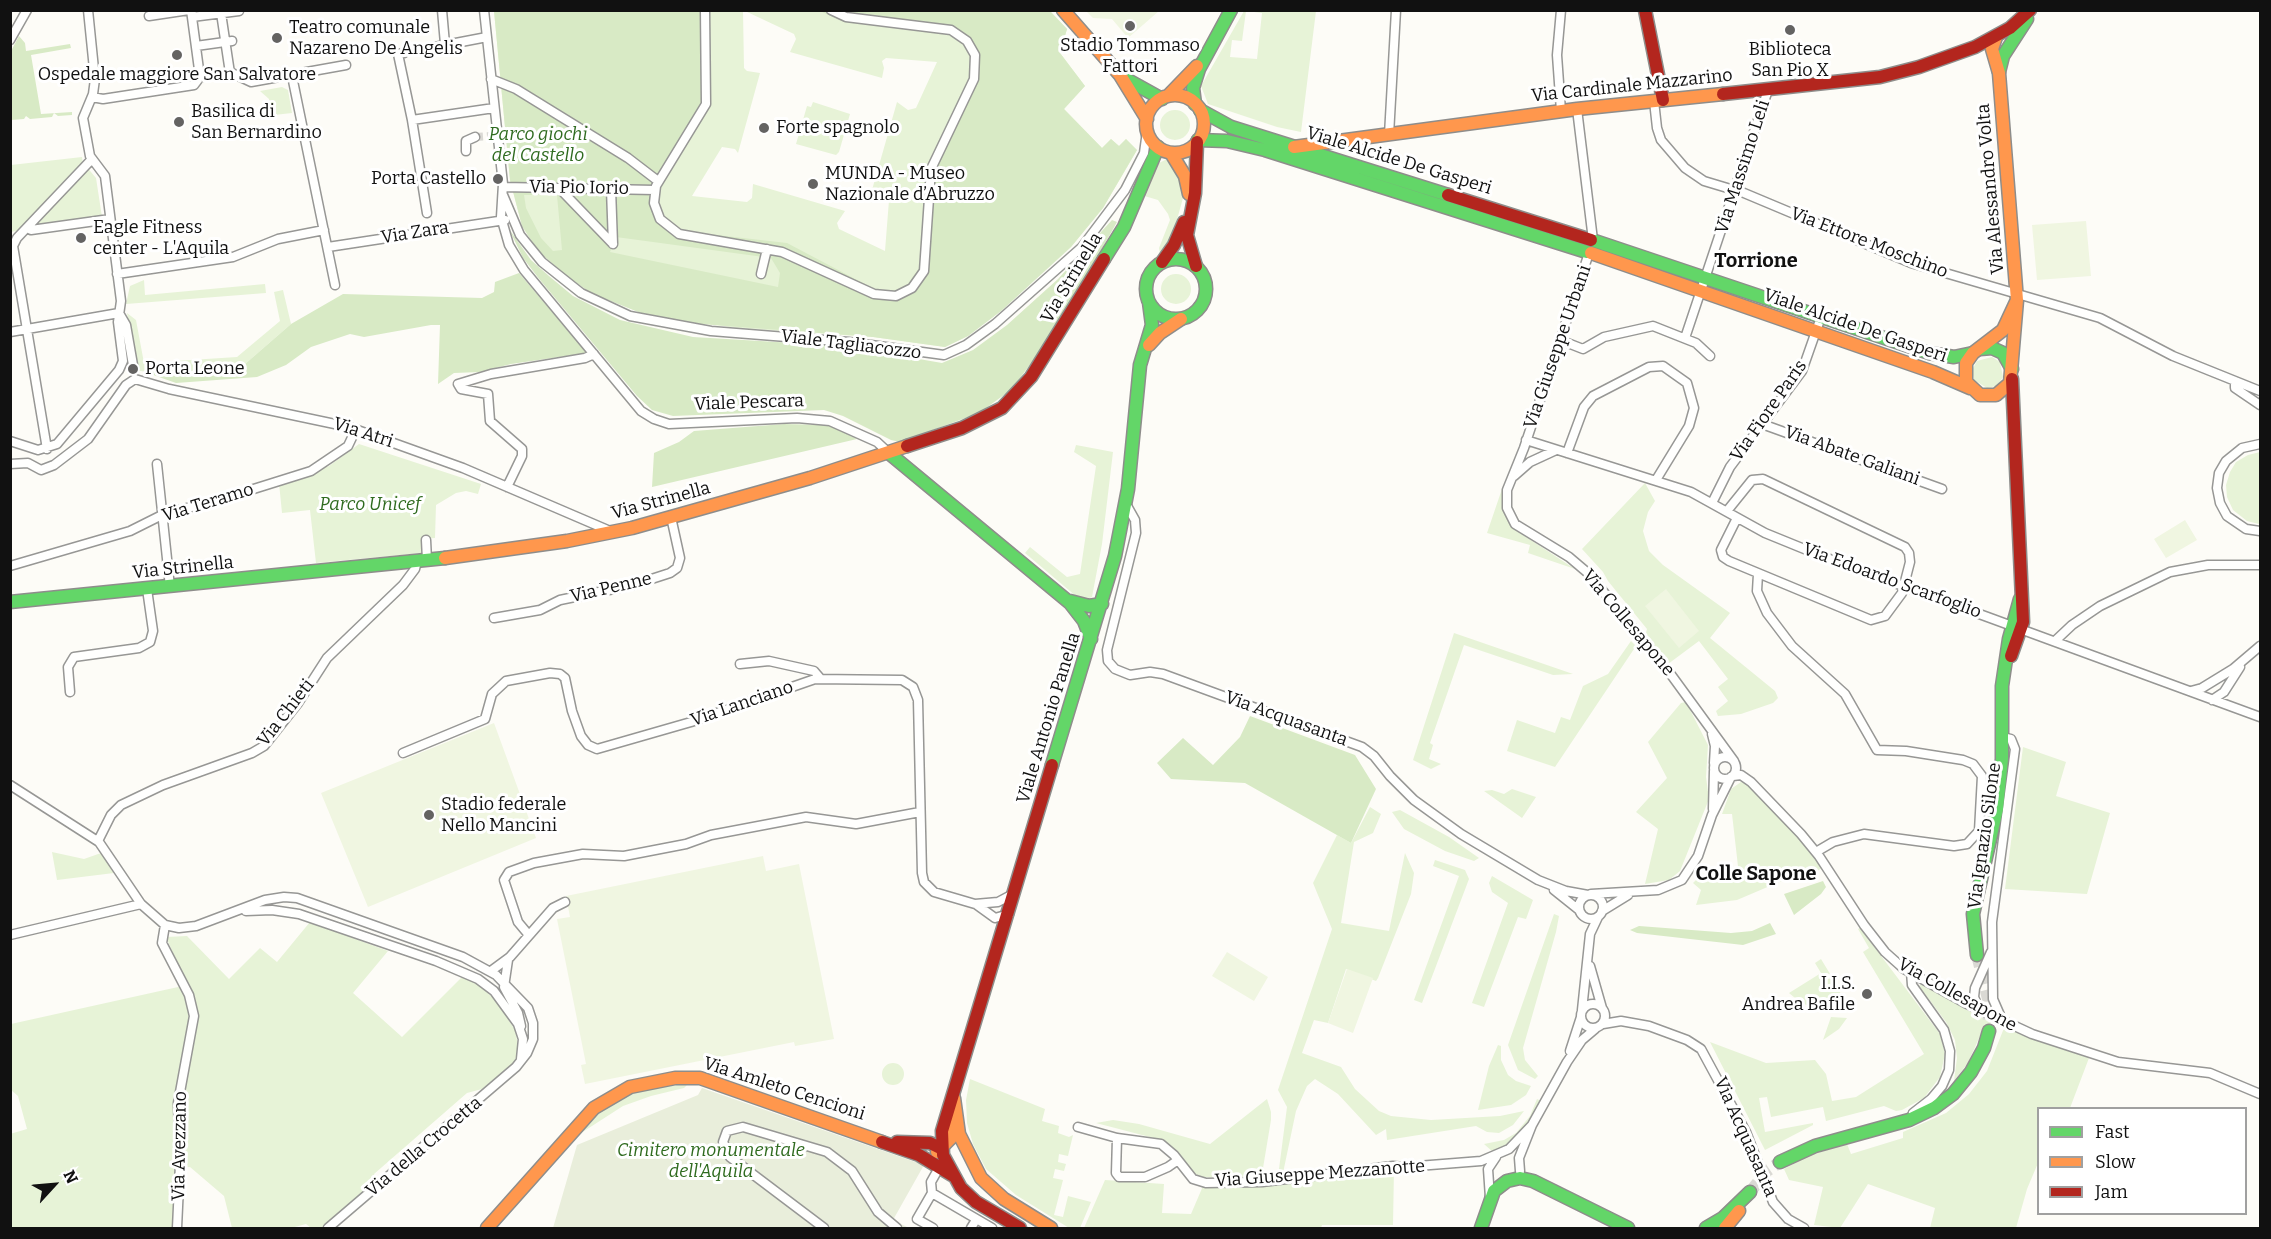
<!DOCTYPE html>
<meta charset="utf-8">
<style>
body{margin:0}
#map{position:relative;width:2271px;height:1239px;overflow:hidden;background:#fdfcf7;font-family:Bitter,serif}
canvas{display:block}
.frame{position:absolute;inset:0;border:12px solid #111;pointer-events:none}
.legend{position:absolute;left:2037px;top:1107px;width:210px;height:108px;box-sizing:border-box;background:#fff;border:2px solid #a0a0a0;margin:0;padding:8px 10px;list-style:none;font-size:18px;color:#111}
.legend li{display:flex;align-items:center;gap:12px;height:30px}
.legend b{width:30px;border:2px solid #a0a0a0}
.north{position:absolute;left:24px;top:1155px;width:60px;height:60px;-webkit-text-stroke:4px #fff;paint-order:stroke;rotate:64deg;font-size:16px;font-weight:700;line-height:24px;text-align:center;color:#111}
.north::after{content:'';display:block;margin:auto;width:21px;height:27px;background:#111;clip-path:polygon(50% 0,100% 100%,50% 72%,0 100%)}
</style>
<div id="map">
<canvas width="2271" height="1239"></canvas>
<div class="frame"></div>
<ul class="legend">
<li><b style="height:8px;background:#63d668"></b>Fast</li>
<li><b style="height:8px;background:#ff974d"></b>Slow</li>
<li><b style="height:8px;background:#b3261e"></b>Jam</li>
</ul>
<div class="north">N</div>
</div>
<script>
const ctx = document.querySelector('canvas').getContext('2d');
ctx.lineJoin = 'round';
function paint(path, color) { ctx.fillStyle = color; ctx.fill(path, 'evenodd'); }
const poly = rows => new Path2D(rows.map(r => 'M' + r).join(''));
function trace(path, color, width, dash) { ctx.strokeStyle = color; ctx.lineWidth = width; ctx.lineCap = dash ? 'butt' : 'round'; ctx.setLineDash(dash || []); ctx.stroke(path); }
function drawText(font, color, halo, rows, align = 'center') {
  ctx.font = font + ' Bitter,serif'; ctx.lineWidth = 6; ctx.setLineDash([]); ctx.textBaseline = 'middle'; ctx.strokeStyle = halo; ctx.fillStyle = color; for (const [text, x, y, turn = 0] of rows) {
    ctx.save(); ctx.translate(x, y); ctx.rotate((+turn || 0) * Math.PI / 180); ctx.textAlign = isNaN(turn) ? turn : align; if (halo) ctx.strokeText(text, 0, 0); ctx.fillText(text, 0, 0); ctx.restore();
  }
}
paint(poly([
 [494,11,743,11,744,68,747,71,760,73,738,153,735,149,722,147,692,196,747,202,752,198,753,184,845,211,837,223,839,229,885,251,889,200,875,195,870,197,897,102,908,110,916,108,937,62,886,58,882,61,884,68,882,78,790,52,796,39,794,34,745,11,1050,11,1067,29,1060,53,1085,86,1064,109,1102,148,1111,139,1119,146,1126,139,1137,150,1103,208,1071,247,1001,311,968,336,945,347,873,337,735,328,641,313,591,293,567,276,538,251,522,226,510,180],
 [1244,11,1316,11,1301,132,1277,127,1208,104,1201,86],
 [1246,11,1262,13,1257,59,1230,57,1232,40,1242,41],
 [282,87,288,90,292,113,265,116,270,110,269,99,260,91],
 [813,102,850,114,839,152,836,155,796,144,807,106,811,107],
 '1160 125a15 15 0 1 1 30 0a15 15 0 1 1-30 0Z',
 [82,157,83,165,21,230,11,232,11,165],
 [1167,159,1184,187,1183,198,1173,234,1160,254,1159,248,1170,220,1168,214,1158,200,1141,195,1159,163],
 [86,166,96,178,102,217,32,227],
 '1161 289a15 15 0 1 1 30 0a15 15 0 1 1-30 0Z',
 [144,280,145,295,265,284,266,293,126,304,130,286],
 [283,290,291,324,245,364,247,369,240,373,237,368,190,371,190,375,183,376,182,372,138,371,127,313,136,320,144,363,237,357,280,321,274,292],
 [1992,357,2000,362,2003,377,1997,386,1987,388,1974,380,1972,370,1977,361],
 [359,444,481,484,478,494,466,491,456,493,436,505,435,538,421,539,422,553,316,563,310,510,282,513,279,483,329,466],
 [1076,445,1113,452,1102,544,1092,597,1085,600,1077,597,1025,553,1030,547,1067,577,1080,574,1096,466,1074,452],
 [2260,452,2260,524,2259,524,2247,521,2233,510,2227,497,2226,485,2230,472,2236,462,2248,455],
 [1645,483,1655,501,1648,512,1643,531,1649,551,1663,565,1730,613,1710,638,1775,691,1778,698,1773,703,1741,714,1718,716,1716,711,1728,701,1718,687,1728,679,1699,641,1668,664,1645,636,1647,629,1608,581,1603,572,1582,549],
 [1502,489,1504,512,1514,529,1575,569,1528,553,1530,545,1487,533],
 [1454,633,1573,674,1553,675,1464,645,1430,743,1433,745,1429,759,1441,764,1431,769,1413,760],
 [1631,641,1636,646,1555,767,1507,751,1517,720,1555,733,1561,717,1570,720,1583,686,1608,674],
 [1686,702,1708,745,1706,777,1709,799,1680,871,1669,880,1645,884,1658,829,1636,812,1667,778,1648,742,1681,703],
 [2023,747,2066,762,2056,796,2110,813,2087,894,2005,889],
 [1741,782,1747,784,1798,836,1823,867,1812,875,1784,880,1737,900,1696,905,1701,890,1693,883,1697,879,1739,875,1732,814,1722,814,1731,789],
 [1512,789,1536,797,1522,818,1484,791,1492,790,1504,794],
 [1370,807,1381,814,1373,833,1354,842,1341,923,1389,931,1405,853,1414,873,1411,894,1378,978,1376,981,1346,969,1328,1023,1314,1020,1302,1053,1341,1067,1355,1089,1379,1111,1391,1116,1431,1120,1500,1116,1524,1111,1513,1125,1499,1133,1487,1132,1476,1126,1387,1140,1386,1129,1376,1135,1338,1094,1315,1079,1307,1086,1296,1111,1283,1173,1279,1169,1287,1107,1278,1090,1332,929,1313,883,1337,835,1351,843],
 [1400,810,1449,837,1479,858,1474,861,1445,851,1404,829,1392,812],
 [52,852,84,859,101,853,114,873,57,880],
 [1435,860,1465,870,1469,879,1422,1003,1414,1000,1459,876,1433,866],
 [1492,876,1533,900,1526,919,1518,917,1484,1007,1472,1003,1508,903,1492,892,1489,883],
 [1554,914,1559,916,1556,932,1523,1048,1525,1060,1538,1076,1535,1079,1518,1070,1508,1045],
 [310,922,388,951,353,993,402,1037,463,976,479,984,498,1003,515,1030,518,1045,515,1062,482,1089,467,1093,374,1174,378,1181,322,1228,311,1228,306,1224,291,1228,232,1228,224,1196,190,1167,177,1168,173,1228,11,1228,10,1134,27,1129,18,1096,11,1090,11,1024,187,985,166,937,187,936,229,979,260,948,277,962],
 [1860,928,1940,1034,1945,1054,1940,1077,1924,1098,1902,1110,1896,1111,1884,1106,1826,1121,1823,1107,1771,1117,1767,1097,1759,1098,1765,1132,1813,1123,1813,1125,1765,1150,1710,1042,1766,1063,1815,1060,1826,1074,1832,1101,1856,1097,1924,1054,1863,952,1869,948,1858,929],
 [1821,959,1838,987,1846,1007,1832,1010,1815,1008,1801,1003,1789,993,1821,973,1815,963],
 [1923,982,1965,1009,1991,1022,1990,1027,1997,1030,1983,1029,1968,1063,1954,1081,1957,1058,1955,1040,1946,1022,1919,986],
 [1831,1017,1847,1018,1839,1029,1823,1040],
 [2004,1028,2089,1058,2070,1108,2038,1108,2038,1163,2027,1189,2016,1228,1930,1228,1935,1208,1868,1184,1840,1228,1814,1225,1823,1187,1789,1180,1784,1169,1808,1156,1847,1144,1851,1154,1903,1138,1903,1132,1946,1113,1969,1094,1987,1071],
 [1498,1045,1501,1046,1501,1060,1508,1075,1516,1081,1531,1086,1526,1095,1511,1105,1478,1110,1489,1066],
 '882 1074a11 11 0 1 1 22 0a11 11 0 1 1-22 0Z',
 [970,1079,1045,1109,1042,1121,1059,1126,1058,1133,1069,1137,1073,1135,1068,1156,1059,1154,1058,1162,1066,1164,1064,1171,1055,1169,1053,1178,1063,1180,1054,1215,1063,1217,1068,1196,1091,1202,1080,1228,1069,1228,1016,1195,986,1169,973,1144,967,1123,966,1100],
 [689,1083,684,1088,651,1096,623,1106,578,1135,597,1114,628,1095,639,1091],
 [1267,1099,1271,1112,1271,1120,1262,1174,1257,1178,1200,1177,1191,1171,1165,1141,1096,1123,1113,1120,1139,1124,1210,1144],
 [1537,1099,1541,1101,1525,1128,1510,1144,1493,1152,1484,1144,1504,1140,1516,1133,1530,1116],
 [1394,1169,1393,1225,1322,1225,1321,1228,1084,1228,1105,1180,1164,1184,1162,1213,1191,1214,1203,1186,1267,1185]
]), '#e7f3d7');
paint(poly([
 [494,11,710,11,711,106,661,184,658,199,662,215,678,228,690,232,787,243,878,291,896,290,907,285,920,267,928,168,969,81,971,56,963,43,949,33,844,22,820,11,1050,11,1067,29,1060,53,1085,86,1064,109,1102,148,1111,139,1119,146,1126,139,1137,150,1103,208,1071,247,1001,311,968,336,945,347,873,337,687,323,641,313,591,293,567,276,538,251,522,226,510,180],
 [524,195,557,195,562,250,553,251,541,238,526,208],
 [616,237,771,258,780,273,778,287,610,252],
 [19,36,25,43,26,51,70,44,71,48,31,55,41,114,72,112,72,115,58,116,54,113,52,117,30,119,26,116,24,119,11,120,11,51],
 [1112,220,1117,222,1056,330,1011,390,979,413,900,442,891,440,843,416,824,410,673,416,652,410,637,396,540,280,523,258,509,229,531,260,549,276,573,296,620,320,693,337,844,346,942,363,973,350,1007,325,1058,279],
 [519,273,587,353,511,364,480,372,454,373,438,384,440,325,431,325,364,337,350,334,311,347,286,365,257,377,176,383,142,371,183,372,183,376,190,375,190,371,237,368,240,372,247,369,245,364,291,324,343,294,482,298,494,292,495,282],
 [784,424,829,425,857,439,652,487,654,453,679,442,694,431],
 [1250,716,1355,755,1376,789,1351,843,1245,783,1171,779,1157,763,1183,738,1213,765,1240,737],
 [1823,881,1826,887,1821,894,1794,915,1784,894],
 [1770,923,1776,934,1743,945,1637,933,1630,930,1639,926,1731,933,1752,931]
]), '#d8eac5');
paint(poly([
 [702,1088,924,1165,893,1220,909,1228,553,1228,577,1145,698,1095]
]), '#e9eedb');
paint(poly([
 [1086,11,1087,10,1159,11,1128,38,1112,19,1093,18],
 [2086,221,2091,276,2037,280,2032,225],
 [2185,520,2197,540,2166,558,2154,539],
 [1666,589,1699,631,1679,648,1645,606],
 [494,723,536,838,368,907,321,793],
 [763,856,766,871,799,864,834,1039,795,1046,794,1042,585,1084,581,1065,586,1064,557,919,570,917,566,896],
 [1227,952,1268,977,1254,1001,1212,976],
 [1347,969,1373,978,1353,1033,1328,1023]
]), '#f0f6e1');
trace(poly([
 [475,137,490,136]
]), '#dad9d4', 8, [8, 4]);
trace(poly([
 [1977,955,1988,999,1989,1031],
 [1750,1192,1767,1171,1780,1162]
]), '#dad9d4', 12, [12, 6]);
const street = poly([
 [191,10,200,77,232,73,251,82,346,65],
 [442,10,445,44],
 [484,10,503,184,501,217,509,245,524,270,641,411,654,419,669,424,797,418,830,421,877,442,890,454],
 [705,10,706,104,656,186,654,203,660,219,679,234,782,252,874,294,896,296,912,288,924,271,931,169,974,79,975,55,967,41,951,30,846,17,831,10],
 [221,13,230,73],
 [149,16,189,10],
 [192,17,239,11],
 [10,40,27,10],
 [196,46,232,41],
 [414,51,487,37],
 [404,53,398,54,412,120,427,213],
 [292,76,335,285],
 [491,79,516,89,628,158,658,181],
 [92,97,103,99,194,85,200,77],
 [1654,101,1657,128,1661,140,1685,168,1704,181,1744,193,1911,263,2100,318,2173,356,2260,391],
 [1577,109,1593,240],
 [1561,111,1557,55,1561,10],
 [412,120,494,108],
 [1389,135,1396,10],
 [466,151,466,141,475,137],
 [503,187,655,190],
 [559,188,613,244],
 [611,189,613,244],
 [503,195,520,235,542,262,581,293,630,316,711,331,849,342,944,355,966,345,995,324,1082,247,1125,190,1144,153,1147,131],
 [27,228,31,230,110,219],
 [328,247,505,220],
 [1589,253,1524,448,1507,490,1507,508,1515,524,1569,557,1589,574,1672,676,1734,761],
 [117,274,233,257,278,239,324,230],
 [761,274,767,249],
 [119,313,126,325,133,365],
 [10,332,119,313],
 [1685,338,1768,90],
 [1560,340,1583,349,1604,337,1653,326,1696,343,1710,356],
 [135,379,169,389,349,427,463,468,610,531],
 [2235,381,2235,388,2260,405],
 [1762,424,1942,489],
 [1526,440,1691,492,1765,533,1824,557,2260,717],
 [10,441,38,450,57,444,119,370,123,361,118,322,121,301,105,176,90,156,83,118,93,94,95,79,88,10],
 [2260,444,2242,448,2226,461,2219,473,2217,488,2220,503,2227,516,2246,529,2260,531],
 [47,449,13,246,17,238,92,159],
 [1567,453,1584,407,1593,396,1649,367,1663,366,1687,383,1694,408,1689,426,1656,480],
 [10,464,28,463,41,470,54,465,88,439,126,385,135,379],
 [157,464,170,587],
 [1514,476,1530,462,1556,450],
 [507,487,522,456,522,449,490,421,488,394,461,389,458,384,491,374,585,358,594,354],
 [1712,503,1730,467,1802,371,1821,317],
 [1126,504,1135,520,1136,533,1107,650,1108,661,1115,669,1130,675,1150,672,1163,674,1362,747,1374,756,1390,776,1414,800,1461,834,1538,880,1566,891,1588,895],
 [1727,511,1752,480,1763,479,1905,547,1909,553,1910,562,1902,593,1885,616,1871,620,1729,561,1723,557,1721,550,1737,518],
 [426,540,427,560],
 [10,566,130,531,166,513,212,502,311,471,348,446,356,429],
 [1758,574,1757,591,1767,613,1792,646,1845,694,1877,750,1906,751,1963,760,1973,764,1982,776,1979,831,1967,844,1954,846,1864,834,1833,842,1816,852],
 [494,618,540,610,560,600,633,585,670,573,677,568,680,558,671,517],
 [2055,641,2072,625,2100,606,2170,572,2208,565,2260,565],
 [740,664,769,661,814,671,820,678],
 [2191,691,2202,688,2233,669,2260,646],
 [70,692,68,667,74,657,139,648,150,642,153,631,147,589],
 [2212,700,2224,692,2240,667],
 [1712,734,1715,746,1714,763],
 [2002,737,2011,739,2015,749,1992,922,1993,999,2003,1022],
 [403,753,485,719,492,694,506,681,550,673,560,674,565,678,572,711,581,736,588,745,597,749,691,722,815,679,902,680,913,687,918,700,922,873,924,882,934,892,975,904,998,902,1013,894],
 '1714 768a11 11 0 1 1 22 0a11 11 0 1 1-22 0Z',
 [1733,776,1741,775,1751,782,1801,834,1819,856,1864,925,1885,952,1904,969,1965,1003,2032,1034,2118,1062,2210,1073,2260,1094],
 [10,785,99,842,141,904,165,925,162,943,189,995,194,1016,178,1103,180,1164,177,1228],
 [1713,809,1714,771],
 [98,841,111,815,121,805,163,785,252,753,264,746,298,703,327,658,403,585,415,569,417,561],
 [1554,890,1579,910],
 [1591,894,1658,890,1682,880,1698,856,1712,815,1731,777],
 '1579 907a12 12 0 1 1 24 0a12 12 0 1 1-24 0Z',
 [977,905,995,918,1009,914],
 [246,911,272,910,299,914,436,961,478,979,494,991,518,1024,523,1039,521,1059],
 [1602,911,1628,895],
 [165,925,179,928,196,926,265,900,284,897,297,898,463,957,496,975,528,1008,533,1023,533,1039,527,1053,516,1067,328,1228],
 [528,934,518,922,504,880,509,872,534,863,583,854,624,856,686,844,711,835,806,817,856,824,920,812],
 [10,935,141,904],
 [508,960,504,987,518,1013,521,1026],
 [1590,966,1602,1008],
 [491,971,510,957,553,908,565,902],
 [1911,972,1912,985,1944,1030,1950,1051,1949,1070,1942,1086,1931,1099,1913,1113],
 '1581 1016a12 12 0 1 1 24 0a12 12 0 1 1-24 0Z',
 [1979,1009,1974,997,1975,988,1991,952],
 [1582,1010,1590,934,1598,917],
 [1603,1024,1621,1021,1649,1026,1687,1040,1701,1049,1746,1132,1773,1202,1788,1219,1804,1228],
 [1570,1051,1581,1017],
 [1078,1127,1117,1138,1161,1144,1174,1155,1193,1179,1206,1183,1262,1182,1393,1166,1405,1167,1481,1161,1509,1149,1532,1125],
 [1117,1138,1116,1173,1119,1177,1145,1177,1168,1167,1178,1160],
 [1520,1171,1519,1158,1532,1125,1567,1062,1582,1040,1595,1029],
 [932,1193,931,1182,940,1166],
 [1490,1198,1488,1169,1496,1157],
 [824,1228,730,1157,723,1142,727,1131,743,1127,827,1152,852,1171,878,1212,897,1228],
 [933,1228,917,1219,932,1193,992,1228],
 [971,1228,976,1220]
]);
const fast = poly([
 [1999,72,2003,56,2027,19],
 [1126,79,1162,99],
 [1195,104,1193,88,1199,69,1231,10],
 [1200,110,1231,127,1448,195],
 [1198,140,1227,141,1265,150,1587,252],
 [1595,241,1929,353,1954,357,1973,353],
 '1146 289a30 30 0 1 1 60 0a30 30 0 1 1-60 0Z',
 [1104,259,1124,227,1158,147],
 [1980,349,1992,348,2003,353,2012,369],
 [890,454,1070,603,1084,621,1091,639],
 [1070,601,1089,606,1102,604],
 [10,602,445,558],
 [1052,765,1115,556,1128,489,1140,365,1152,325,1149,302],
 [1977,955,1973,914,1997,809,2002,759,2002,686,2009,639,2020,599],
 [1780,1162,1815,1146,1909,1120,1934,1108,1953,1094,1971,1072,1984,1048,1989,1031],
 [1481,1228,1494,1191,1507,1181,1520,1178,1533,1181,1628,1228],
 [1706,1228,1723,1218,1750,1192]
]);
const slow = poly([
 [1063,10,1120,75,1147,119],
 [1996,37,1992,49,1999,73,2017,300,2010,383,1996,395,1980,395,1966,382,1966,363,1973,353,2003,330,2017,300],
 '1146 124a29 29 0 1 1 58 0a29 29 0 1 1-58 0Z',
 [1168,96,1197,66],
 [1294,147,1577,109,1723,94],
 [1171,153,1185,176,1189,194],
 [1591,253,1933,372,1970,388],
 [1149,345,1160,333,1181,319],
 [445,558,567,541,632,528,810,478,907,446],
 [954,1098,959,1134,981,1178,1004,1199,1051,1228],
 [937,1152,951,1138,956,1122],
 [487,1228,594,1108,630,1087,675,1078,700,1078,882,1142],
 [1725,1228,1739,1211]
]);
const jam = poly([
 [1645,10,1663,100],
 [1723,94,1880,77,1919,67,1975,47,2010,28,2030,10],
 [1448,195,1591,240],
 [1162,262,1174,245,1184,222],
 [1196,266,1187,235,1195,193,1197,142],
 [907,446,962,428,1002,408,1031,377,1104,259],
 [2011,656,2023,622,2012,379],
 [882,1142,919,1155,952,1175],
 [897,1142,930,1143,942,1149],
 [1020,1228,976,1202,961,1188,943,1155,942,1131,1052,765]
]);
trace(street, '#979795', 11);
trace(fast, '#8e8d8b', 15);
trace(slow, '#8e8d8b', 15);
trace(jam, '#8e8d8b', 15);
trace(street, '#fffffe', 8);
trace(fast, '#63d668', 12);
trace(slow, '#ff974d', 12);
trace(jam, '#b3261e', 12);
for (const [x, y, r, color] of [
 [1130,26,6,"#646362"],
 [1790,30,6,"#646362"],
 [277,38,6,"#646362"],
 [177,55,6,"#646362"],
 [179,122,6,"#646362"],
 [764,128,6,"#646362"],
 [498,179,6,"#646362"],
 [813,184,6,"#646362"],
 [81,238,6,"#646362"],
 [133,369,6,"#646362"],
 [429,815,6,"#646362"],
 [1867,994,6,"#646362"]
]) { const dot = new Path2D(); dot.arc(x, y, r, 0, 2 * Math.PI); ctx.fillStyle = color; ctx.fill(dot); trace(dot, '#fff', 2); }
drawText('18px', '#111', '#fff', [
 ["Teatro comunale",289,28],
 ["Nazareno De Angelis",289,49],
 ["Stadio Tommaso",1130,46,"center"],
 ["Fattori",1130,67,"center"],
 ["Biblioteca",1790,50,"center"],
 ["San Pio X",1790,71,"center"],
 ["Ospedale maggiore San Salvatore",177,75,"center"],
 ["Basilica di",191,112],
 ["San Bernardino",191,133],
 ["Forte spagnolo",776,128],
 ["MUNDA - Museo",825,174],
 ["Nazionale d’Abruzzo",825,195],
 ["Porta Castello",486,179,"right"],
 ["Eagle Fitness",93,228],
 ["center - L'Aquila",93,249],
 ["Porta Leone",145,369],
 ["Stadio federale",441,805],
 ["Nello Mancini",441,826],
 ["I.I.S.",1855,984,"right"],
 ["Andrea Bafile",1855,1005,"right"]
], 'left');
drawText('18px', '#111', '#fff', [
 ["Via Cardinale Mazzarino",1632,86,-6],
 ["Viale Alcide De Gasperi",1399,161,17],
 ["Via Massimo Leli",1743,167,-72],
 ["Via Pio Iorio",579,188,1],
 ["Via Alessandro Volta",1991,189,-95],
 ["Via Zara",415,233,-9],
 ["Via Ettore Moschino",1869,243,21],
 ["Via Strinella",1072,278,-59],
 ["Viale Alcide De Gasperi",1855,326,19],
 ["Viale Tagliacozzo",851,345,7],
 ["Via Giuseppe Urbani",1558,347,-71],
 ["Viale Pescara",749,403,-2],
 ["Via Fiore Paris",1769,411,-55],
 ["Via Atri",363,433,18],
 ["Via Abate Galiani",1852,456,20],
 ["Via Strinella",661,501,-15],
 ["Via Teramo",208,503,-17],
 ["Via Strinella",183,568,-6],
 ["Via Edoardo Scarfoglio",1892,581,20],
 ["Via Penne",611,588,-13],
 ["Via Collesapone",1628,623,50],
 ["Via Lanciano",742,704,-19],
 ["Via Chieti",286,713,-52],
 ["Viale Antonio Panella",1049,718,-73],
 ["Via Acquasanta",1286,719,20],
 ["Via Ignazio Silone",1985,836,-82],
 ["Via Collesapone",1957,995,29],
 ["Via Amleto Cencioni",784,1089,18],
 ["Via Acquasanta",1745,1137,66],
 ["Via Avezzano",180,1146,-89],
 ["Via della Crocetta",424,1147,-40],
 ["Via Giuseppe Mezzanotte",1320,1174,-4]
]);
drawText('italic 18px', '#2f6b1f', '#fff', [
 ["Parco giochi",538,135],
 ["del Castello",538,156],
 ["Parco Unicef",370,505],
 ["Cimitero monumentale",711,1151],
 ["dell'Aquila",711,1172]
]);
drawText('bold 20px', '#111', '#fff', [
 ["Torrione",1756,261],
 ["Colle Sapone",1756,874]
]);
</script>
